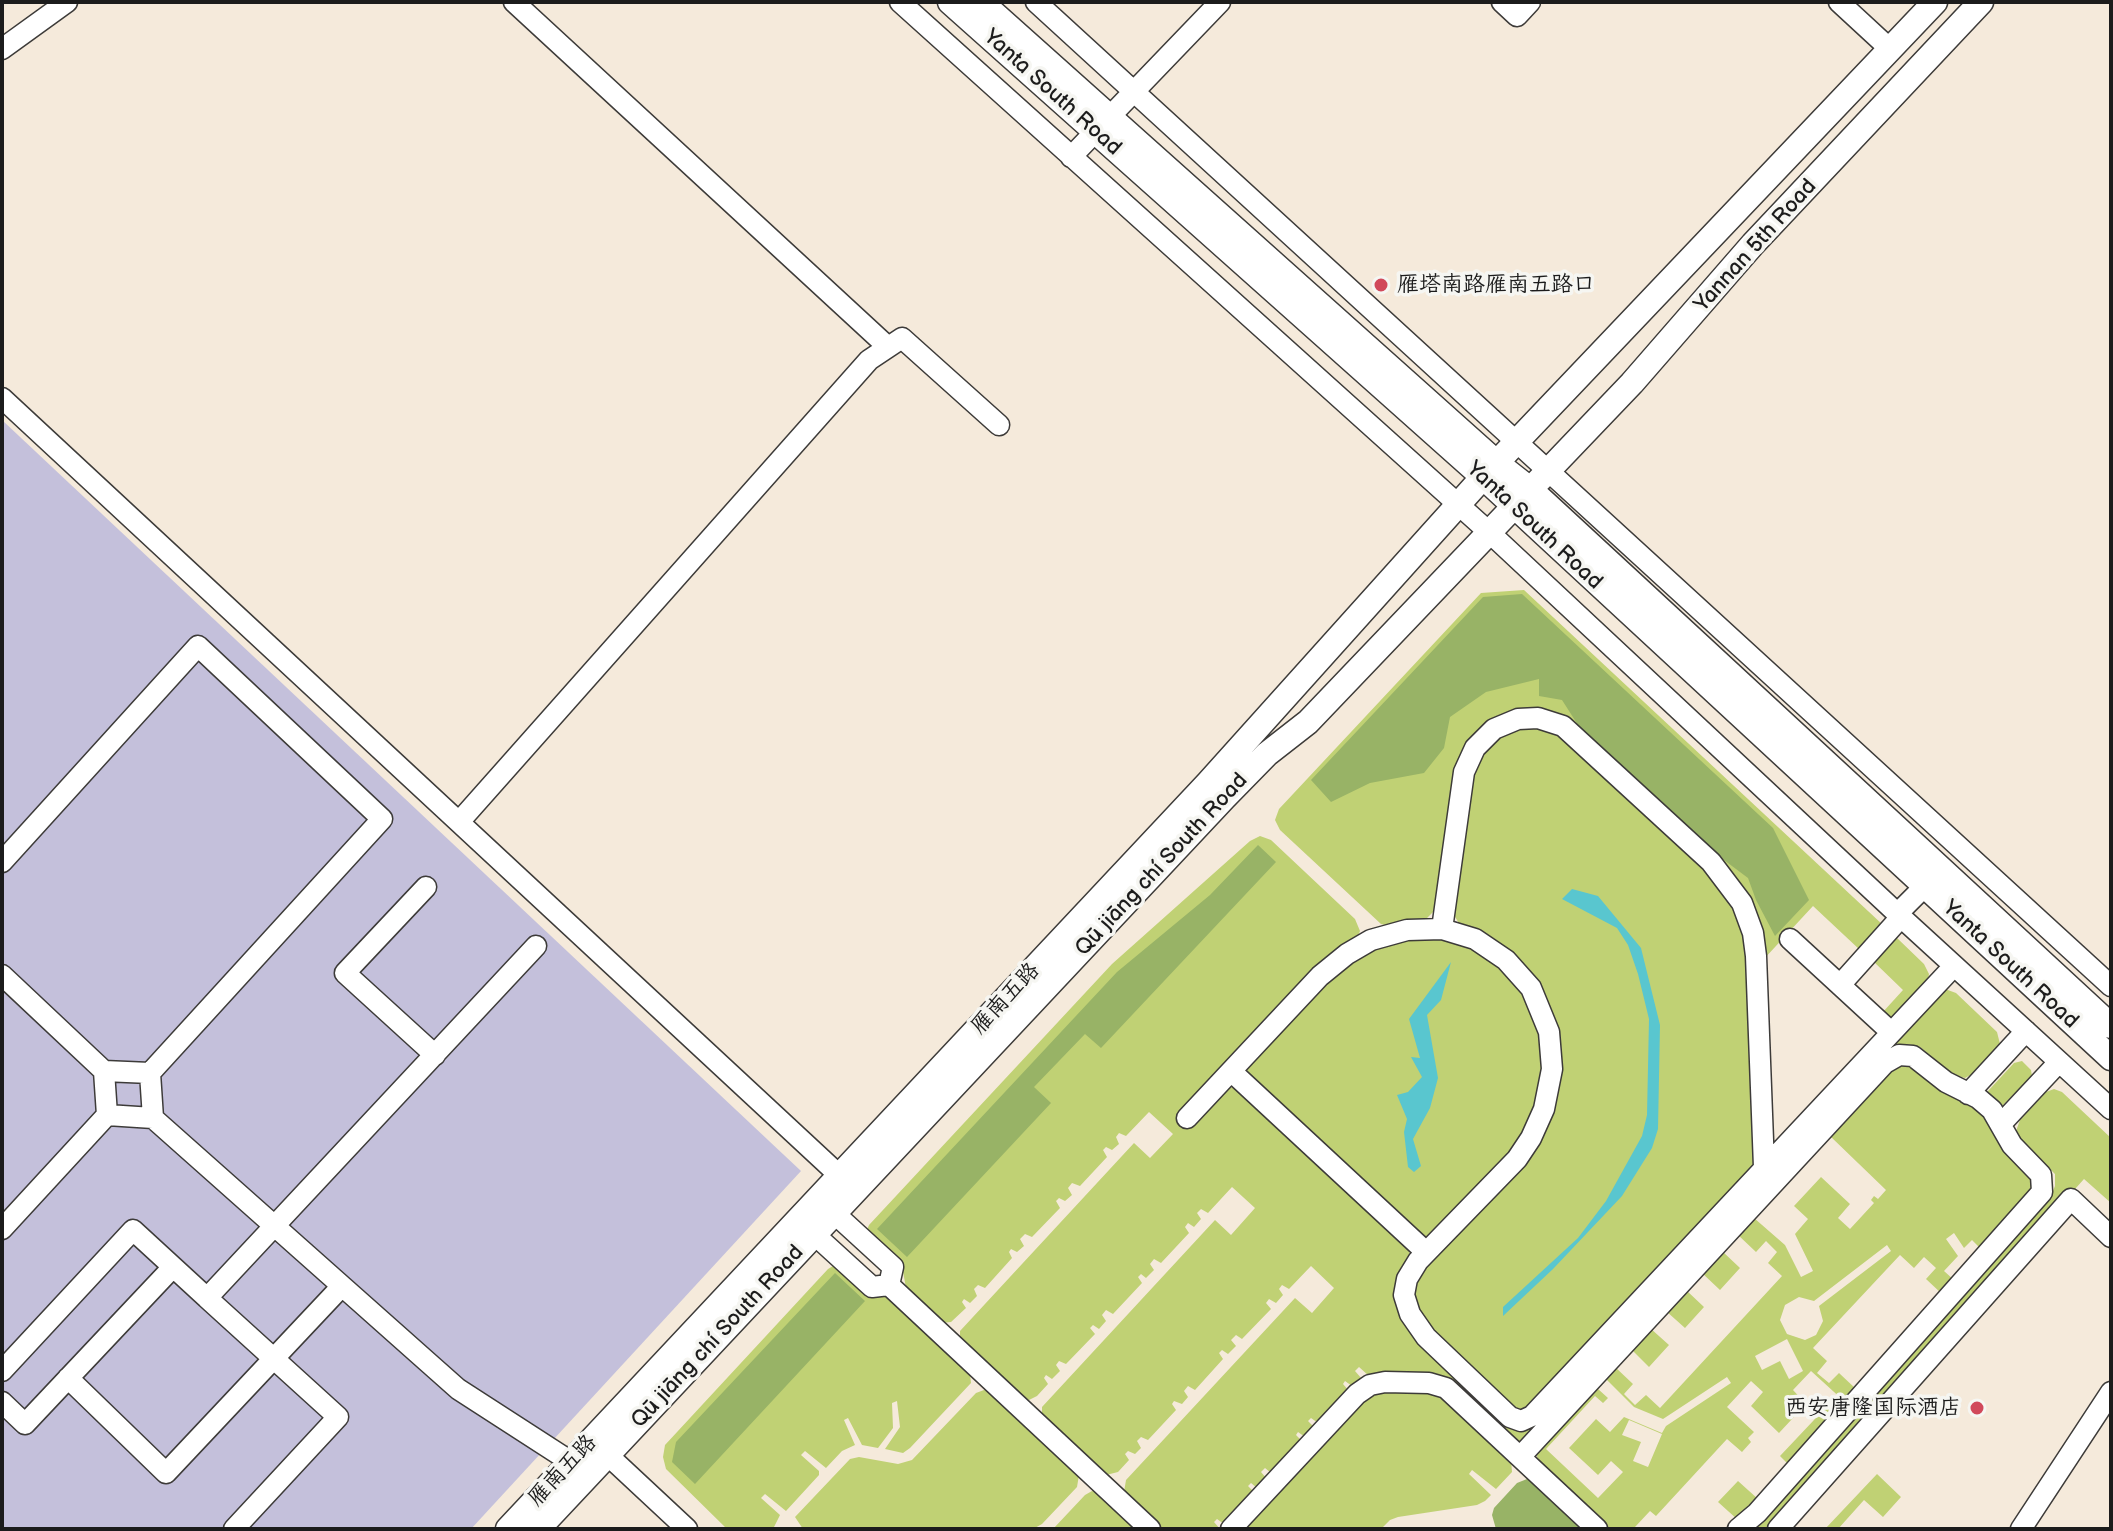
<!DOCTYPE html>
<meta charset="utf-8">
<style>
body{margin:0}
#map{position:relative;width:2113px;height:1531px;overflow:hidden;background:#f5eadb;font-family:"Balsamiq Sans",sans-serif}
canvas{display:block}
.frame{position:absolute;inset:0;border:4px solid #1c1c1c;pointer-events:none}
</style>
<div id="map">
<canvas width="2113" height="1531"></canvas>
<div class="frame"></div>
</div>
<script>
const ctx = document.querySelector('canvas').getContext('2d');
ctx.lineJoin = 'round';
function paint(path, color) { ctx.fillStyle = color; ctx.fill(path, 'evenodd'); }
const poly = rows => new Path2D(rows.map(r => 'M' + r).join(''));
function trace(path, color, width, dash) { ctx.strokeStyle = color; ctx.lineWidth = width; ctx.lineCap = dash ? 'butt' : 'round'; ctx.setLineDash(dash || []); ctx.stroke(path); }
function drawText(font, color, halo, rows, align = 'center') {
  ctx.font = font + ' "Balsamiq Sans","LXGW WenKai TC",sans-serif'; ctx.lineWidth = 7; ctx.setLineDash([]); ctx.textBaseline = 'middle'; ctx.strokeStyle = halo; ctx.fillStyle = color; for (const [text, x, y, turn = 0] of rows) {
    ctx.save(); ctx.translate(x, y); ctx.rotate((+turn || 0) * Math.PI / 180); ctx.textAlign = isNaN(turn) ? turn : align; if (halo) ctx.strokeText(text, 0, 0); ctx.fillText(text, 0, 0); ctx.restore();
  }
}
paint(poly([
 [2,420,801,1171,471,1529,2,1529]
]), '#c4c0db');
paint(poly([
 [1524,590,1883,925,1860,950,1813,906,1763,960,1753,911,1566,720,1481,731,1436,909,1425,920,1389,926,1381,924,1280,830,1275,820,1279,809,1481,593],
 [1519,725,1556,730,1724,887,1746,934,1756,1165,1521,1415,1442,1344,1412,1302,1415,1277,1524,1160,1554,1024,1460,925,1452,912,1470,778,1486,744],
 [1260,836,1271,840,1355,919,1360,931,1357,938,1226,1088,1238,1087,1409,1247,1410,1258,1398,1294,1514,1427,1945,989,1956,993,1997,1032,2000,1044,1974,1073,1965,1078,1952,1074,1920,1047,1908,1044,1895,1047,1520,1443,1516,1442,1453,1384,1369,1376,1359,1367,1355,1371,1362,1379,1352,1386,1345,1381,1343,1384,1349,1391,1318,1423,1311,1418,1308,1421,1315,1428,1305,1437,1298,1432,1296,1435,1302,1441,1271,1473,1265,1468,1261,1472,1267,1479,1257,1488,1251,1483,1248,1486,1254,1492,1224,1524,1217,1519,1214,1522,1220,1529,1162,1529,1124,1492,1126,1480,1295,1298,1312,1313,1334,1288,1311,1266,1289,1289,1282,1285,1279,1289,1283,1295,1276,1303,1269,1299,1266,1303,1271,1309,1242,1339,1236,1335,1231,1340,1236,1346,1228,1354,1222,1350,1219,1353,1223,1359,1195,1390,1188,1386,1184,1391,1188,1397,1182,1404,1174,1401,1172,1404,1176,1410,1148,1440,1141,1437,1137,1441,1141,1448,1135,1454,1128,1451,1125,1454,1129,1460,1118,1472,1106,1475,1042,1416,1042,1407,1215,1220,1231,1235,1255,1208,1232,1187,1208,1213,1201,1209,1197,1213,1201,1219,1194,1227,1188,1223,1185,1227,1189,1233,1161,1263,1154,1259,1150,1264,1154,1270,1146,1278,1141,1274,1138,1277,1142,1283,1113,1314,1106,1310,1102,1315,1106,1321,1099,1329,1093,1325,1090,1328,1095,1334,1066,1364,1059,1361,1056,1365,1060,1371,1052,1379,1046,1375,1044,1378,1048,1384,1037,1396,1029,1400,1024,1399,960,1340,960,1331,1134,1143,1150,1158,1173,1134,1149,1112,1126,1136,1119,1133,1116,1137,1119,1144,1112,1150,1106,1147,1103,1150,1107,1157,1080,1186,1072,1183,1068,1188,1072,1195,1065,1201,1059,1198,1056,1201,1060,1208,1032,1237,1025,1234,1020,1239,1024,1246,1017,1252,1011,1249,1009,1252,1012,1258,985,1288,978,1285,974,1289,977,1296,970,1303,964,1299,962,1302,966,1308,951,1322,942,1323,906,1288,902,1266,867,1230,869,1225,1112,964,1250,841],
 [1438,936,1478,948,1522,987,1545,1048,1539,1103,1520,1143,1431,1236,1425,1237,1419,1236,1248,1076,1247,1070,1248,1064,1333,973,1390,940],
 [1897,938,1924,964,1929,974,1928,980,1891,1021,1882,1013,1903,990,1874,962],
 [2022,1061,2031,1070,2032,1076,2001,1107,1988,1094,1988,1091,2014,1063],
 [1906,1062,1943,1091,1979,1109,2030,1174,2034,1190,1982,1250,1972,1240,1964,1248,1954,1233,1946,1239,1958,1256,1944,1271,1954,1280,1942,1294,1926,1279,1936,1268,1924,1257,1914,1268,1900,1255,1813,1348,1827,1361,1817,1373,1829,1383,1839,1373,1856,1389,1845,1402,1811,1371,1793,1390,1806,1404,1779,1433,1751,1406,1763,1392,1751,1381,1727,1407,1754,1432,1748,1438,1751,1442,1742,1452,1727,1439,1656,1516,1650,1511,1635,1527,1636,1529,1608,1529,1539,1464,1536,1452,1595,1388,1598,1389,1608,1398,1603,1403,1595,1396,1546,1449,1598,1498,1623,1472,1611,1461,1598,1475,1569,1448,1596,1419,1610,1432,1624,1417,1662,1433,1666,1426,1731,1383,1727,1377,1663,1419,1634,1407,1605,1378,1614,1366,1633,1384,1624,1394,1635,1405,1646,1395,1660,1408,1782,1276,1768,1263,1777,1252,1766,1241,1756,1252,1737,1234,1754,1218,1785,1245,1801,1277,1813,1271,1795,1234,1808,1219,1794,1206,1821,1177,1850,1204,1838,1218,1850,1229,1874,1203,1871,1200,1874,1196,1878,1199,1886,1190,1830,1136,1891,1069],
 [1887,1245,1891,1251,1819,1306,1823,1321,1816,1335,1805,1340,1787,1334,1780,1320,1785,1305,1799,1297,1814,1301],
 [1787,1339,1803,1371,1789,1379,1780,1361,1762,1370,1755,1356],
 [1629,1420,1662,1434,1648,1467,1633,1461,1641,1442,1622,1435],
 [2054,1089,2062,1092,2111,1138,2111,1203,2084,1179,1772,1529,1748,1529,2053,1191,2055,1186,2055,1174,2021,1141,2016,1131,2020,1120,2046,1092],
 [1722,1251,1740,1268,1720,1290,1702,1273],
 [833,1266,869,1296,884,1292,970,1374,971,1383,910,1448,903,1453,885,1449,900,1427,897,1401,892,1403,893,1428,878,1448,862,1445,848,1418,844,1420,855,1445,842,1451,826,1468,805,1451,801,1455,819,1471,819,1475,786,1511,765,1494,761,1498,780,1515,773,1529,727,1529,666,1469,663,1457,665,1445,828,1269],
 [1686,1290,1704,1307,1685,1328,1666,1311],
 [1650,1328,1669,1345,1649,1367,1631,1349],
 [984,1390,988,1391,1079,1475,1077,1487,1042,1524,1033,1529,803,1529,795,1517,850,1459,859,1457,898,1464,912,1460,976,1393],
 [1373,1391,1438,1392,1511,1459,1512,1472,1496,1489,1472,1470,1469,1474,1491,1495,1485,1501,1477,1505,1398,1517,1390,1520,1381,1529,1241,1529],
 [1830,1403,1838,1410,1789,1465,1780,1456],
 [1877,1474,1901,1497,1883,1517,1864,1500,1838,1529,1825,1529],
 [1738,1481,1758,1499,1738,1520,1718,1502],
 [1092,1491,1097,1492,1138,1529,1053,1529,1085,1495]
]), '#c0d174');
paint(poly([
 [1522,594,1773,828,1809,900,1775,936,1756,900,1748,878,1724,860,1578,725,1562,700,1539,696,1539,679,1486,692,1450,717,1444,748,1424,773,1370,783,1331,802,1311,780,1483,597],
 [1258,845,1276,862,1101,1048,1085,1034,1034,1087,1051,1103,907,1257,877,1229,1117,972,1210,895],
 [835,1273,865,1301,695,1484,672,1462,676,1442],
 [1527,1479,1533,1480,1587,1529,1496,1529,1492,1515,1494,1508,1517,1483]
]), '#98b366');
paint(poly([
 [1572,889,1598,896,1641,948,1660,1025,1658,1129,1652,1148,1622,1196,1553,1269,1503,1316,1503,1307,1578,1238,1606,1201,1642,1136,1647,1115,1649,1019,1638,974,1628,945,1617,928,1562,899],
 [1451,962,1441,1000,1427,1015,1438,1078,1430,1108,1413,1139,1421,1166,1414,1172,1408,1167,1404,1132,1407,1119,1397,1095,1408,1092,1422,1077,1411,1057,1420,1058,1409,1019]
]), '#59c6cf');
const minor = poly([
 [514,2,888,347],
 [900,2,1490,533,1901,917,2111,1109],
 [1036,2,2111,986],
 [1502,2,1517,16,1530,2],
 [1839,2,1891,50],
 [2,49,67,2],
 [1071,157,1220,2],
 [2,398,840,1176],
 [459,822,869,360,902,338,999,425],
 [2,862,198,646,382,819,150,1073,153,1118],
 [426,887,345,973,435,1055],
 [1897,914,1925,886],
 [1442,929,1464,772,1475,748,1494,729,1518,719,1538,718,1563,726,1711,862,1742,903,1753,933,1756,956,1764,1167],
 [1790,939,1891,1032],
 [2,975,104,1071,150,1073],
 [1840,985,1901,917],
 [1231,1071,1426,1252],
 [1968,1094,2026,1031],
 [107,1115,153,1118,458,1389,571,1462],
 [1187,1118,1320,976,1347,954,1371,940,1407,930,1442,929,1475,939,1506,960,1531,988,1549,1032,1552,1069,1544,1109,1531,1138,1517,1159,1418,1261,1407,1279,1404,1295,1410,1314,1426,1337,1510,1417,1521,1421,1532,1416,1954,966],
 [2001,1124,2059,1062],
 [834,1213,893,1267,889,1285,1150,1529],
 [2,1229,107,1115,104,1071],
 [815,1235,872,1287,889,1285],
 [207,1298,338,1417,234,1529],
 [2,1371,133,1230,207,1298,536,946],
 [68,1378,166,1473,342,1286],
 [2,1402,25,1424,173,1267],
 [598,1446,687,1529],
 [1520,1457,1885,1063,1899,1055,1913,1056,1946,1082,1978,1098,1992,1110,2012,1145,2041,1175,2042,1192,1757,1513,1738,1529],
 [1231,1529,1357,1394,1370,1385,1385,1382,1429,1383,1446,1388,1597,1529],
 [1778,1529,2071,1199,2111,1237],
 [2021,1529,2111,1392]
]);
const major = poly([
 [950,2,1483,477,2111,1058],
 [981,2,1498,464,1531,490,2111,1026],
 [508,1529,1208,783,1483,477,1935,2],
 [538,1529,1224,798,1267,754,1308,722,1632,383,1753,244,1981,2]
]);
trace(minor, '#3d3b39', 23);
trace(major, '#3d3b39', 27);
trace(minor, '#fff', 20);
trace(major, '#fff', 24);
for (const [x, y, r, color] of [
 [1381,285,8,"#d1495b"],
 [1977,1408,8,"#d1495b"]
]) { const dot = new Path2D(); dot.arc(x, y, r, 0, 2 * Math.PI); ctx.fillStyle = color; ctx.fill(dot); trace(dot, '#f6f6f2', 3); }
drawText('22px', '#1c1c1c', '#f6f6f2', [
 ["Yanta South Road",1052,93,42],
 ["Yannan 5th Road",1756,246,-48],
 ["Yanta South Road",1534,526,43],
 ["Qū jiāng chí South Road",1162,865,-47],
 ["Yanta South Road",2010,965,43],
 ["雁南五路",1006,999,-47],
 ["Qū jiāng chí South Road",718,1337,-47],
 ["雁南五路",563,1471,-47]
]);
drawText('22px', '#1c1c1c', '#f6f6f2', [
 ["雁塔南路雁南五路口",1397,285],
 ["西安唐隆国际酒店",1961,1408,"right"]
], 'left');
</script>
